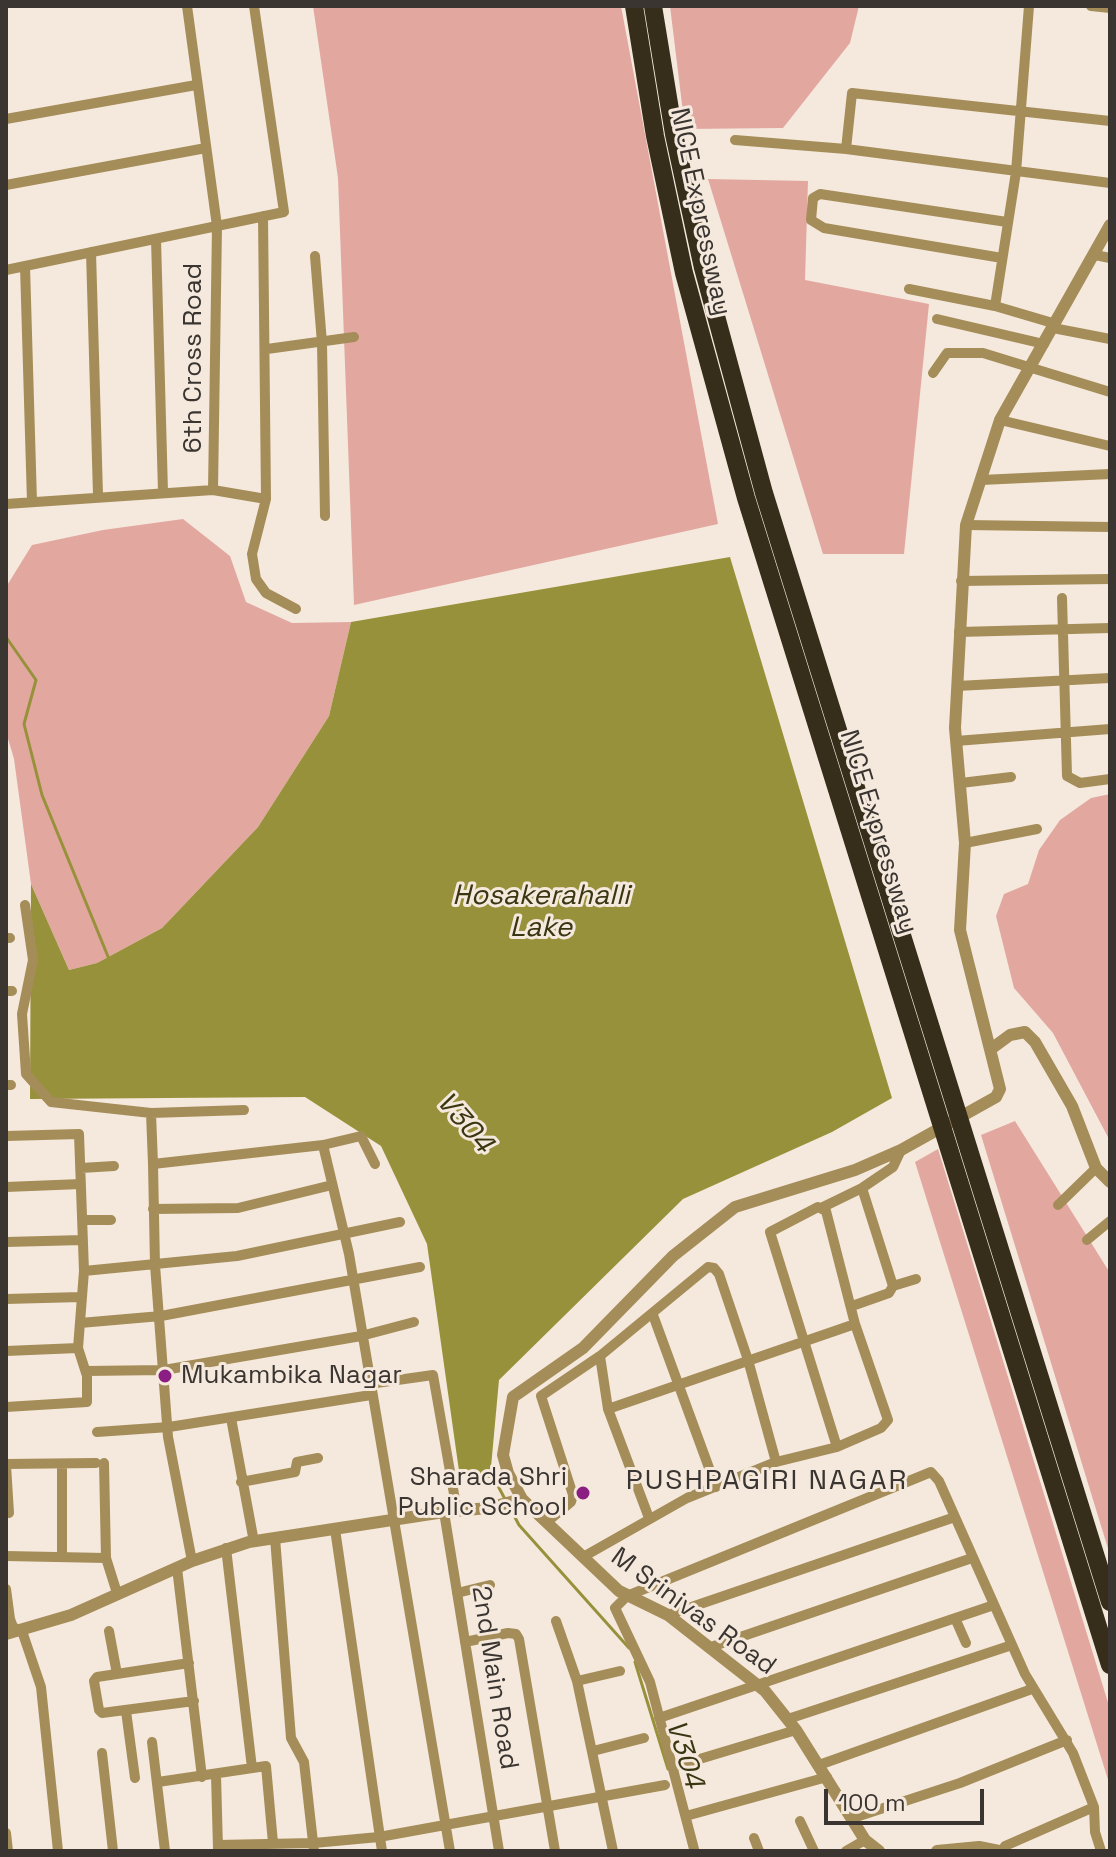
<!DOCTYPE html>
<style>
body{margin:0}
#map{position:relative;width:1116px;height:1857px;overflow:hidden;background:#f5e9dd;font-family:"Space Grotesk",sans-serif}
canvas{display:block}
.frame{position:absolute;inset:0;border:8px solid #3a3531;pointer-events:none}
.scale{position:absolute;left:824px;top:1789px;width:160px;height:36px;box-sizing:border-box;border:4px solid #3a3531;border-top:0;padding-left:10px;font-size:24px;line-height:28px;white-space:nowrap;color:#3a3531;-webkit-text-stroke:6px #f5e9dd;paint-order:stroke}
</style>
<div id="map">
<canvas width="1116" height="1857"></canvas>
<div class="frame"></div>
<div class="scale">100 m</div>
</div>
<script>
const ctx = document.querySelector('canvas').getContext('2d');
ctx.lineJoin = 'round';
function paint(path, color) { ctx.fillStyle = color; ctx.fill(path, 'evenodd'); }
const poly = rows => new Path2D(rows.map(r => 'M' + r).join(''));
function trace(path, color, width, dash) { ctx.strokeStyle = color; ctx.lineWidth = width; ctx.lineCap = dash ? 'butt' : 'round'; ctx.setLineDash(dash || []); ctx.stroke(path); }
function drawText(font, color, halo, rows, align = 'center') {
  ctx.font = font + ' "Space Grotesk",sans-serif'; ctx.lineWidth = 6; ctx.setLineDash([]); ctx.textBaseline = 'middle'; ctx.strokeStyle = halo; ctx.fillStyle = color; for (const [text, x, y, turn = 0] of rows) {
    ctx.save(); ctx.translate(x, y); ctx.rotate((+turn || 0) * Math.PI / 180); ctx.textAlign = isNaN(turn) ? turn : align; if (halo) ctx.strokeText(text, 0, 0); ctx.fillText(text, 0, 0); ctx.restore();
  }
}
paint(poly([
 [313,6,621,6,718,524,354,605,338,178],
 [670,6,859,6,850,43,783,128,685,129],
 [708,179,808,181,805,280,929,304,904,554,823,554],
 [183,519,230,556,246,602,292,623,351,622,329,716,258,827,162,928,97,963,69,970,31,884,14,759,6,732,6,587,32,545,103,530],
 [1110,794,1110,1141,1053,1033,1014,988,996,916,1004,894,1028,884,1039,850,1060,820,1091,798],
 [1015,1121,1110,1273,1110,1555,981,1135],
 [938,1149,1110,1709,1110,1786,915,1162]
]), '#e2a8a0');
paint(poly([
 [730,557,892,1098,832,1132,683,1199,499,1380,490,1478,459,1471,427,1244,381,1146,305,1097,30,1099,31,884,69,970,97,963,162,928,258,827,329,716,351,622]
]), '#98913b');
trace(poly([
 [6,637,36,680,24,724,42,795,109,959],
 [489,1469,506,1501],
 [510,1508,519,1525,629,1648],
 [635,1662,668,1769]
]), '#98913b', 3);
trace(poly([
 [187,6,217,226,213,490],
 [1091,6,1110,8],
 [6,119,196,85],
 [735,140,846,149,1110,183],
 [846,149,852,93,1110,121],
 [6,185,206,148],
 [263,216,266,499,252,554,256,579,266,593,296,609],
 [156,239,163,492],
 [91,252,98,495],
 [1095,255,1110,258],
 [315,256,322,343,325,516],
 [1002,258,824,228,811,220,813,198,820,194,1007,222],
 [25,266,32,502],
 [6,270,284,212,254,6],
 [909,289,995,306,1056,324],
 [995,306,1016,172,1029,6],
 [937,319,1044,344],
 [1053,328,1110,339],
 [267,349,354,337],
 [933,373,947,353,983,353,1110,392],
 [1000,420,1110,446],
 [981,480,1110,474],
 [6,504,213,490,266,499],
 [966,525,1110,527],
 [961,581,1110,579],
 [1062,598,1067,776,1080,783,1110,779],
 [959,632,1110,628],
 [957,686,1110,678],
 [956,741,1110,729],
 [961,783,1011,777],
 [965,843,1037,829],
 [25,905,33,960,22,1014,26,1074,51,1102,151,1113,153,1164],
 [6,938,10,938],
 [6,991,12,991],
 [6,1085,11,1085],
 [151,1113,244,1110],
 [6,1136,79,1134,84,1271,78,1348,87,1376,87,1402,6,1407],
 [323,1145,361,1136,375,1164],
 [81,1168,114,1166],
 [6,1187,81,1184],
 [1058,1205,1096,1168],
 [823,1207,862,1188,893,1167,901,1150],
 [153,1209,238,1208,332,1185],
 [83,1220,111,1220],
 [1087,1240,1110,1221],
 [6,1242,83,1240],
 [84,1271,237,1256,400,1222],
 [893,1286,916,1279],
 [6,1299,81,1297],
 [852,1306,889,1293,893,1286,862,1188],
 [653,1315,716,1487],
 [80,1323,161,1316,420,1267],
 [6,1351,78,1348],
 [86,1371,164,1370,361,1336,414,1322],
 [369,1384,433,1375,457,1511],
 [608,1409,855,1324],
 [231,1418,254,1542],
 [97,1432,169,1427,371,1395],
 [104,1463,106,1558,117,1593],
 [6,1464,96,1463],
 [6,1465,9,1513],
 [241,1482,295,1472,297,1462,318,1458],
 [444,1512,499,1851],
 [649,1518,608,1409,600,1356,708,1267,714,1268,719,1274,748,1360,776,1462],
 [547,1522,571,1502,573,1495,541,1396,600,1356],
 [335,1529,382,1851],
 [275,1538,291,1738,304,1762,314,1851],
 [226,1548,252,1768],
 [6,1556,106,1558],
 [62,1556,62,1464],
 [583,1557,687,1498,776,1462,837,1447,881,1428,888,1420,855,1324,826,1211,818,1207,770,1232,837,1447],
 [192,1561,168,1437,155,1265,153,1164,323,1145,349,1254,450,1851],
 [177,1568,202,1777],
 [6,1589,10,1619,13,1627,22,1631,41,1687,58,1851],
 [457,1593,490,1585],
 [668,1615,955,1517],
 [955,1618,966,1643],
 [556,1621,577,1681,613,1851],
 [109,1631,117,1674],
 [465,1642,508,1633,516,1634,519,1639,555,1851],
 [711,1647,972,1558],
 [189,1663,97,1677,94,1681,99,1710,102,1713,194,1701],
 [577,1681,620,1671],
 [126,1711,135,1778],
 [659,1718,994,1605],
 [788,1719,1012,1645],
 [152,1742,165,1851],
 [593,1751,644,1738],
 [102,1753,113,1851],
 [819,1765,1032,1689],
 [673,1767,796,1730],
 [216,1775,218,1849],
 [158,1782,266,1766,273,1843],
 [686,1816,827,1777],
 [853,1818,960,1783,1067,1740],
 [800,1821,814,1851],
 [6,1833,8,1851],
 [754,1838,759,1851],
 [218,1845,314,1843,379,1837,665,1785],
 [694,1849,650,1682,615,1608,627,1596,931,1472,939,1481,1025,1674,1073,1753,1094,1807,1095,1832,1101,1851],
 [846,1851,865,1840],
 [1002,1851,1005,1846,1094,1807]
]), '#a58d59', 10);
trace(poly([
 [991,1049,1010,1035,1025,1032,1035,1042,1072,1106,1096,1168,1110,1182],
 [6,1634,71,1615,192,1561,249,1542,444,1512,488,1508,522,1499],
 [879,1851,865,1840,796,1730,765,1691,668,1615,619,1591,522,1499,508,1473,503,1455,513,1397,583,1348,673,1256,735,1207,855,1170,901,1150,996,1097,1000,1089,960,930,965,843,955,728,966,525,1000,420,1110,225],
 [937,1851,979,1847,999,1851]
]), '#a58d59', 12);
trace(poly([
 [634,6,655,136,684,273,746,498,1110,1665],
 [653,6,674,134,703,268,764,493,1110,1602]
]), '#362d1a', 18);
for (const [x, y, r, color] of [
 [165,1376,8,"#8a1e83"],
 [583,1493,8,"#8a1e83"]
]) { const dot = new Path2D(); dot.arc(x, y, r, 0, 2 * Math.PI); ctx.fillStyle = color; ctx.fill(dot); trace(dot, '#f5e9dd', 3); }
drawText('26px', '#3a3531', '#f5e9dd', [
 ["NICE Expressway",700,212,78],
 ["6th Cross Road",194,358,-90],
 ["NICE Expressway",878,832,73],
 ["M Srinivas Road",693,1612,36],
 ["2nd Main Road",494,1678,81]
]);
drawText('26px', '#3a3531', '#f5e9dd', [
 ["Mukambika Nagar",181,1376],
 ["Sharada Shri",567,1478,"right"],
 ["Public School",567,1508,"right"]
], 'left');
drawText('italic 28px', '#393611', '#f5e9dd', [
 ["Hosakerahalli",541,896],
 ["Lake",541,928],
 ["V304",464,1123,49],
 ["V304",684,1754,73]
]);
ctx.letterSpacing = '2px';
drawText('28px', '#3a3531', '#f5e9dd', [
 ["PUSHPAGIRI NAGAR",767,1481]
]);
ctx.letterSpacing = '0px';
</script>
